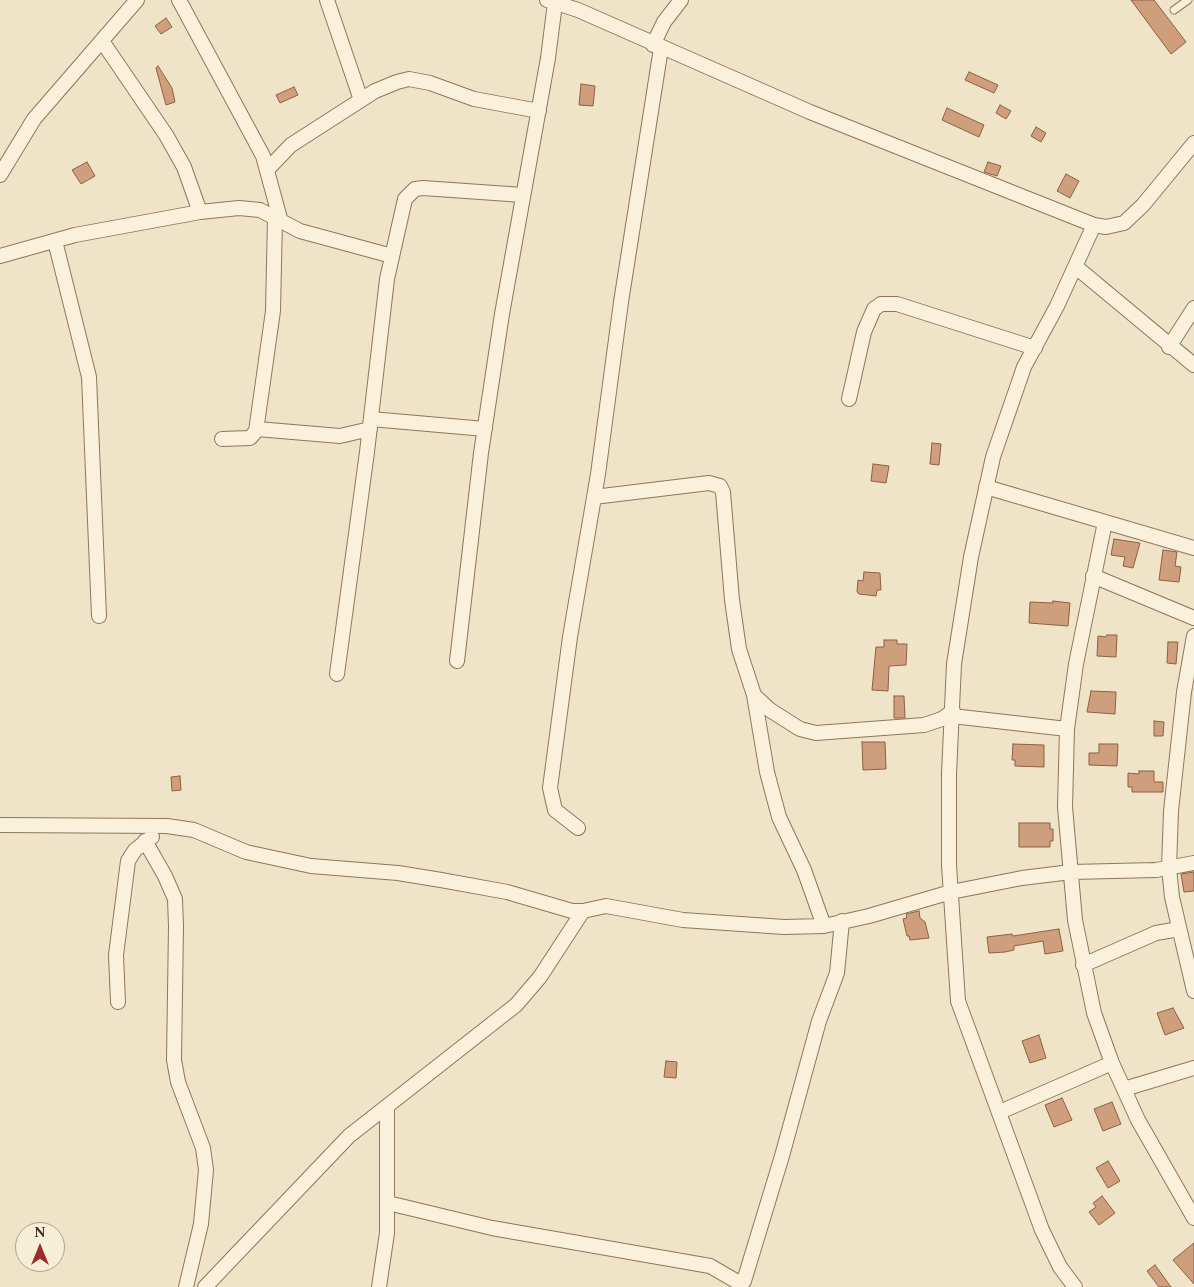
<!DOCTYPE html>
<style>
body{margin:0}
#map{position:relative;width:1194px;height:1287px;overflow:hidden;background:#f0e4c8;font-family:Spectral,serif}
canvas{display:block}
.north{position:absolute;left:15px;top:1222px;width:50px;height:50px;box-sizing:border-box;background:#f7eed8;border:1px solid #ada18e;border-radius:50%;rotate:0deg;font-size:14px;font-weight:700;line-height:20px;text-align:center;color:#3d2e20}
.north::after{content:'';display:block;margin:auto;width:18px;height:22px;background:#9e2a2b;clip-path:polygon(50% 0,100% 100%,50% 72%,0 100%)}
</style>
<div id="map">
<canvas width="1194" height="1287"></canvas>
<div class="north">N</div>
</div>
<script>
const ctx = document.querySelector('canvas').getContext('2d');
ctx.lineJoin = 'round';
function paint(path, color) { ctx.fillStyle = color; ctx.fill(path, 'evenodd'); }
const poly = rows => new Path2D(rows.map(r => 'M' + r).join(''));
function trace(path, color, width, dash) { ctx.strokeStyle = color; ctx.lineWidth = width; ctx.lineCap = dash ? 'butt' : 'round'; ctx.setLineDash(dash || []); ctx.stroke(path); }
const building = poly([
 [1131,0,1154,0,1186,42,1171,54,1131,0],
 [166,18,172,27,161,34,155,26,166,18],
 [158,66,172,88,175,102,166,105,156,68,158,66],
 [969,72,998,85,994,93,965,80,969,72],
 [581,84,595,86,593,106,579,105,581,84],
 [294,87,298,95,280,103,276,95,294,87],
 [1000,105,1011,111,1006,119,996,113,1000,105],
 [947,108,984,125,979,137,942,120,947,108],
 [1036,127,1046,133,1041,142,1031,136,1036,127],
 [87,162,95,176,81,184,72,170,87,162],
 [988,162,1001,166,997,176,984,172,988,162],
 [1066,174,1079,181,1070,198,1057,191,1066,174],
 [932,443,941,444,939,465,930,464,932,443],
 [873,464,889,466,886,483,871,481,873,464],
 [1114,539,1140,543,1133,568,1123,566,1125,557,1111,555,1114,539],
 [1163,550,1177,552,1175,566,1181,567,1179,582,1159,580,1163,550],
 [864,572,880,573,881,590,877,590,876,596,859,594,857,592,858,580,863,581,864,572],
 [1053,601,1070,603,1068,626,1029,623,1030,602,1053,603,1053,601],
 [1107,635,1117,635,1116,657,1097,656,1098,636,1106,637,1107,635],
 [884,640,897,640,897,644,907,644,906,665,889,666,888,691,872,690,876,647,884,647,884,640],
 [1168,642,1178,642,1176,664,1167,663,1168,642],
 [1091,691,1116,692,1115,714,1087,712,1091,691],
 [894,696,904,696,905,718,894,718,894,696],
 [1154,721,1164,722,1163,736,1154,736,1154,721],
 [862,742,885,742,886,769,863,770,862,742],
 [1013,744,1044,745,1044,767,1015,766,1015,760,1012,760,1013,744],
 [1099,744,1118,744,1117,766,1089,765,1089,753,1099,753,1099,744],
 [1139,771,1154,771,1154,782,1163,782,1163,792,1132,792,1132,787,1128,787,1128,773,1139,774,1139,771],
 [180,776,181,790,172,791,171,777,180,776],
 [1019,823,1050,823,1050,829,1053,829,1053,841,1050,841,1050,847,1019,847,1019,823],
 [1194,872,1194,891,1184,892,1181,874,1194,872],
 [919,911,920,918,925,922,929,938,910,940,909,936,907,936,903,919,907,918,906,914,919,911],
 [1059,929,1063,951,1045,954,1043,941,1014,946,1014,950,1005,952,989,953,987,937,1012,934,1013,936,1059,929],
 [1173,1008,1184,1028,1165,1035,1157,1013,1173,1008],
 [1039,1035,1046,1058,1030,1063,1022,1041,1039,1035],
 [666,1061,677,1062,676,1078,664,1077,666,1061],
 [1062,1098,1072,1120,1054,1127,1045,1105,1062,1098],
 [1112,1102,1121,1124,1103,1131,1094,1109,1112,1102],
 [1108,1161,1120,1181,1108,1188,1096,1168,1108,1161],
 [1102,1196,1115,1213,1099,1225,1089,1212,1096,1207,1093,1203,1102,1196],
 [1194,1243,1194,1284,1173,1260,1194,1243],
 [1155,1265,1171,1287,1159,1287,1147,1271,1155,1265]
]);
paint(building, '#cf9f7d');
trace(building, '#8d5f41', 1);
const service = poly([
 [1174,10,1188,0]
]);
const minor = poly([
 [179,0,263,156,281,222],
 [327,0,361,100],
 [547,0,578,10,810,112,1094,225,1106,227,1124,223,1143,205,1194,143],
 [102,41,166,135,184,167,200,212],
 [653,45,664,22,681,0],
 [267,170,291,145,375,91,397,82,409,79,430,83,474,99,539,111],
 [0,175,34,119,137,0],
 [55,241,89,377,99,616],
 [0,256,75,235,200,212,239,208,260,210,300,231,392,256],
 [1076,267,1194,365],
 [1169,347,1194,308],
 [849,399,864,332,874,309,881,304,897,304,1035,348],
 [371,419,485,429],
 [257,429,340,436,370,429],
 [222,439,250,438,256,431,273,311,275,218],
 [986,487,1194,548],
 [594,497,709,483,720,486,723,492,732,600,739,649,754,695,770,710,800,729,816,733,924,725,942,719,953,711],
 [1105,522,1076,664,1067,729,1065,807,1075,920,1094,1013,1112,1063,1138,1120,1194,1218],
 [1093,576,1194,618],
 [1194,636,1184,692,1171,811,1169,868,1172,897,1194,991],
 [457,661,481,453,502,314,548,58,555,3],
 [337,674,367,452,387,279,405,199,415,189,423,188,523,195],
 [754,695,767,772,779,817,804,870,824,926],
 [952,716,1067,729],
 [0,825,167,826,194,830,246,852,311,866,398,873,441,880,507,892,572,911,583,911,606,906,683,920,784,927,824,926,869,916,951,892,1022,878,1071,872,1156,870,1194,863],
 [578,828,555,810,550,788,570,637,598,474,621,302,661,48],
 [145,841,165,876,175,899,176,926,174,1060,178,1082,203,1148,206,1170,201,1224,186,1287],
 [1083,965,1156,933,1179,929],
 [118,1002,116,955,128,861,135,850,152,837],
 [1124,1089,1194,1068],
 [1000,1112,1112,1063],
 [388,1203,492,1228,710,1266,736,1281,744,1281,782,1156,819,1021,837,973,842,921],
 [205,1287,349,1136,516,1005,540,977,583,911],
 [379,1287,387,1233,387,1108],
 [1075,1287,1060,1267,1042,1230,958,1001,949,865,949,774,954,664,971,557,993,457,1024,367,1057,306,1094,225]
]);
trace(service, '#8d765c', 9);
trace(minor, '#8d765c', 16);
trace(service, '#faf1dc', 7);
trace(minor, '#faf1dc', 14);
</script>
